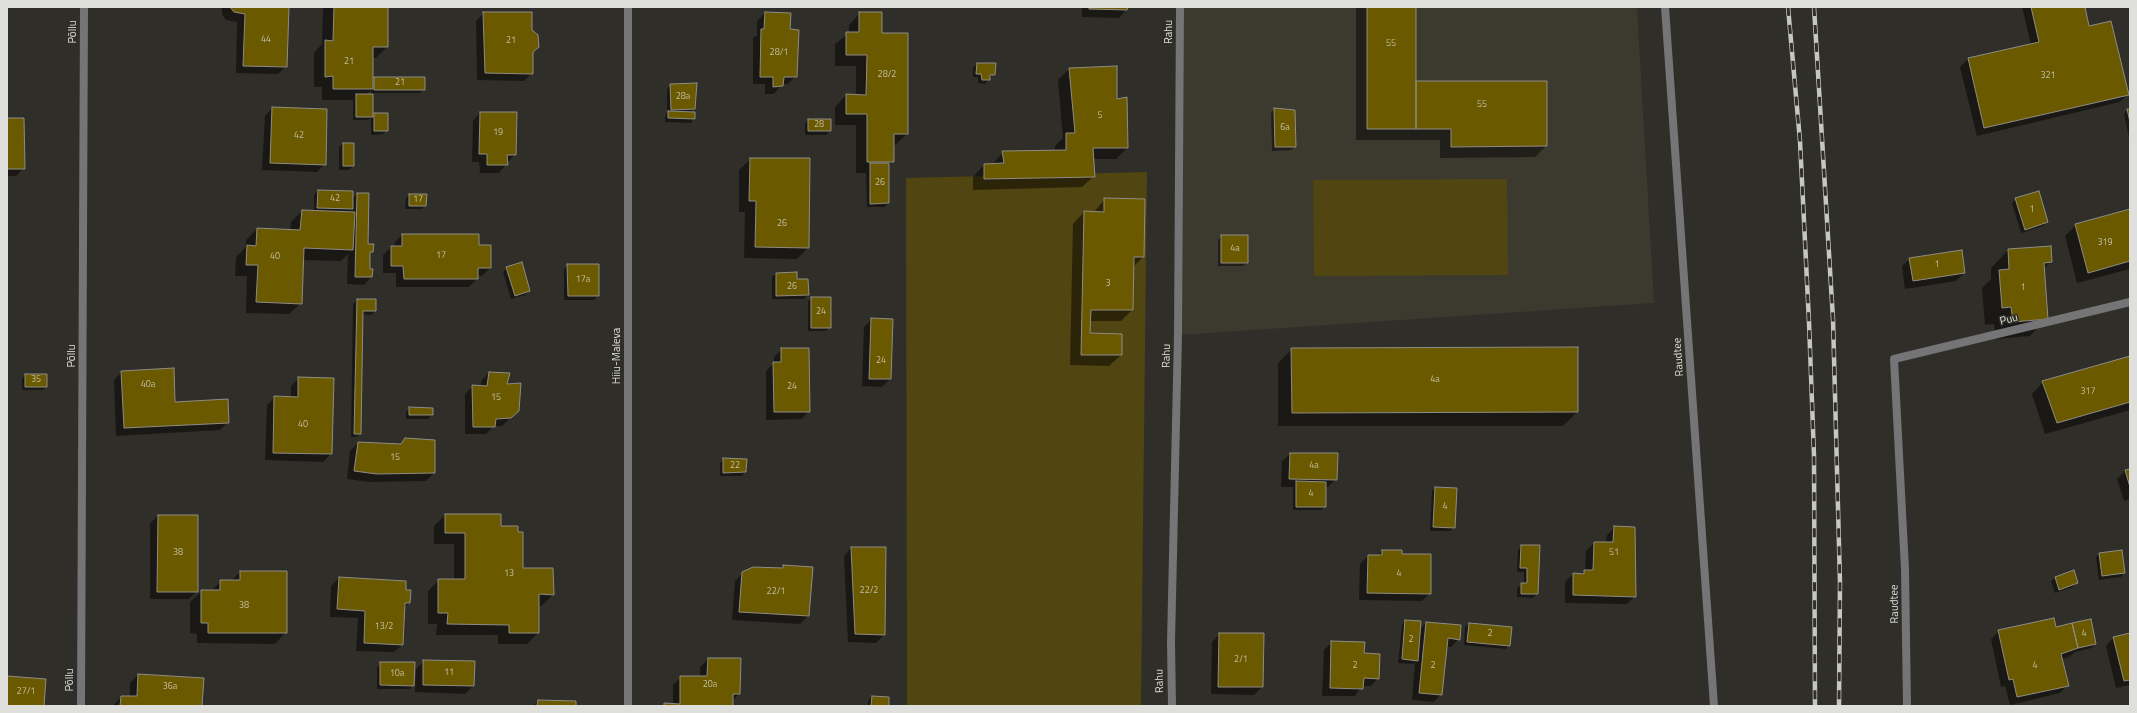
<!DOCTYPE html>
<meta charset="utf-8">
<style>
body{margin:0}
#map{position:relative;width:2137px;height:713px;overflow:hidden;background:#2f2e28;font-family:"Titillium Web",sans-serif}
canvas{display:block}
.frame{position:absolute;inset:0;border:8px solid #dfdfdb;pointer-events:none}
</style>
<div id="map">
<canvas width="2137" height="713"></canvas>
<div class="frame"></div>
</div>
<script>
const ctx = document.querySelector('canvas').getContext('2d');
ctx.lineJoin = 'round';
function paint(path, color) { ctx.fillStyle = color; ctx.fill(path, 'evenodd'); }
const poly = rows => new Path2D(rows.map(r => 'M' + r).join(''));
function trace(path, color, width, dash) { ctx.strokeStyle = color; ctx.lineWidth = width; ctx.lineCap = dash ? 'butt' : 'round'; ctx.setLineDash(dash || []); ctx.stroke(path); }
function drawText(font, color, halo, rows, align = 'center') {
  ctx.font = font + ' "Titillium Web",sans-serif'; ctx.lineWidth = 3; ctx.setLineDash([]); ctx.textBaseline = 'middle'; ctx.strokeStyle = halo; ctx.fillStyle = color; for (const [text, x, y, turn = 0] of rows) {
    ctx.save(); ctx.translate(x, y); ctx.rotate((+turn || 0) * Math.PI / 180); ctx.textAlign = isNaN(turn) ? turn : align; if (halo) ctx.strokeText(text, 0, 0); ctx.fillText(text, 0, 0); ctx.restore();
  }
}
paint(poly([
 [1180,7,1637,7,1654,303,1178,335]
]), '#3c3a2f');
paint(poly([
 [1147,172,1141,706,907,706,906,178],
 [1507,179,1508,275,1314,276,1313,180]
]), '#514512');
paint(poly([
 [222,7,288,7,286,66,278,74,236,73,237,22,226,20,222,14],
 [323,7,387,7,387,47,376,58,372,58,372,81,375,78,424,89,420,93,372,93,372,116,374,114,387,130,383,134,371,135,371,118,368,120,353,120,353,100,322,100,322,87,314,87,314,53,322,44],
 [371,90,371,95,366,95],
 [1082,7,1127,7,1126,10,1119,18,1082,17],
 [1356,7,1415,7,1415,82,1546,82,1546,146,1535,157,1440,158,1440,140,1356,140],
 [2022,7,2084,7,2088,27,2128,94,2120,102,1977,136,1960,67,1968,59,2031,45],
 [484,13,531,31,532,73,524,81,477,80,476,21],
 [765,13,788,30,796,76,788,84,782,84,774,94,765,94,765,84,753,84,753,38,757,35,757,21],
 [860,13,907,134,895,145,893,145,893,161,888,166,888,203,885,207,867,207,866,173,856,173,856,125,835,125,835,107,846,95,856,96,856,66,835,66,835,44,849,33,849,25],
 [977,64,994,74,985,84,978,83,978,77,973,77,973,68],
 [1116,67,1116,100,1127,148,1116,159,1093,159,1094,176,1082,187,973,190,973,177,984,165,992,165,1003,152,1055,151,1055,146,1063,138,1058,80,1069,69],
 [671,85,694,109,690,113,694,119,691,123,665,122,665,116,667,113,667,89],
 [272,108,325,164,317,172,262,170,265,116],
 [1274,109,1295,147,1291,150,1272,151,1271,113],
 [2128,110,2130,110,2130,142,2124,114],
 [480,113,515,154,499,173,480,173,479,162,472,162,473,121],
 [7,119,24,168,16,176,7,176],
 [809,120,830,131,826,135,805,135,805,124],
 [343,144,353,144,353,166,349,170,339,170,339,147],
 [751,159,808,248,797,259,744,258,745,212,739,212,739,170],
 [318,191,352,199,357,194,367,245,372,252,369,255,368,270,371,277,364,285,347,284,348,254,341,261,302,260,301,303,289,314,246,313,247,276,235,276,236,257,246,247,246,240,257,229,290,230,291,222,302,211,314,212,314,195],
 [409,195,425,206,422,209,405,209,406,198],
 [1105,199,1143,257,1133,267,1132,310,1121,321,1090,321,1089,334,1121,355,1109,366,1070,365,1073,224,1084,212,1093,213],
 [2016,199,2047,222,2043,226,2021,233,2012,203],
 [2130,210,2130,269,2077,283,2065,236,2076,225],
 [402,235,478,246,490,268,482,276,477,275,477,279,469,287,396,287,396,273,383,273,383,255,391,247,395,247,394,243],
 [1222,236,1247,263,1243,266,1218,266,1218,240],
 [2050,247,2051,261,2043,270,2047,318,2030,336,1996,339,1994,324,1985,325,1982,288,1991,279,1991,268,2008,250],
 [1910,259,1964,273,1956,281,1905,289,1902,266],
 [568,265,598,296,594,300,564,300,564,269],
 [507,268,529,291,525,295,511,299,503,272],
 [796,273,797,280,808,295,804,299,772,299,772,277,776,274],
 [811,298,830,327,826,331,808,331,808,302],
 [357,300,375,311,371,315,362,314,360,434,356,437,351,437,353,304],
 [872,319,892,320,890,379,882,387,862,386,864,327],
 [782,349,809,411,802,419,766,420,766,371,774,363,774,357],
 [1292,349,1577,412,1563,426,1278,426,1278,363],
 [2130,357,2130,410,2045,434,2032,394,2043,382],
 [122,372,174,403,228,422,220,430,116,436,114,380],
 [489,373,506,386,518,410,502,426,494,426,486,434,465,434,465,394,473,386,481,387,481,381],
 [25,375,46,386,43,390,22,390,22,379],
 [299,378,333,379,331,454,323,462,265,460,267,405,275,397,291,398,291,386],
 [410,408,432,409,432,415,428,419,406,419,406,412],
 [405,439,434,441,434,473,426,481,369,482,347,479,350,451,358,443,400,445],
 [1290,454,1336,479,1328,487,1325,487,1325,506,1321,510,1293,510,1293,487,1281,487,1282,461],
 [724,459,746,460,745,472,742,476,720,476,720,463],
 [2130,470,2130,499,2124,501,2117,479,2125,471],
 [1436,488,1454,528,1450,531,1430,531,1432,491],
 [445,515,500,527,522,569,553,595,541,606,538,606,538,633,527,644,498,644,498,635,436,635,437,624,428,624,428,591,439,580,454,580,454,544,434,544,434,526],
 [158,516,197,591,189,599,150,599,150,523],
 [1615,527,1635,596,1627,604,1565,603,1565,582,1573,574,1581,575,1585,571,1586,551,1594,543,1606,543,1607,535],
 [1522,546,1537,594,1533,598,1517,597,1517,588,1524,584,1524,572,1517,572,1518,550],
 [851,548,884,635,876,643,848,642,844,556],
 [1382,551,1402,555,1430,593,1422,601,1359,600,1360,564,1368,556,1377,556],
 [2121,551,2124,573,2121,577,2099,580,2096,557,2100,554],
 [783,566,808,616,800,624,732,620,735,581,743,573,780,569],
 [240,572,286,632,275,644,197,643,197,634,190,633,190,602,202,591,211,591,221,581,231,581],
 [339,578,405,590,410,602,404,608,402,645,394,652,356,651,358,618,330,617,331,586],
 [2055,578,2077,583,2073,587,2055,593,2051,581],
 [1405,621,1419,630,1426,623,1459,639,1451,647,1446,647,1441,694,1434,702,1412,700,1415,662,1413,664,1398,663,1402,625],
 [1469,624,1509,645,1506,649,1464,645,1465,627],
 [2055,629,2095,644,2091,648,2075,652,2069,657,2062,659,2067,686,2060,693,2010,705,2005,686,2001,687,1991,639,1999,631],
 [1220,634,1262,687,1254,695,1211,694,1212,642],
 [2130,634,2130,685,2116,688,2106,646,2113,638],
 [1332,642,1363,654,1378,678,1371,686,1362,686,1355,696,1322,696,1324,650],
 [708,659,739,694,732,701,732,706,663,706,664,704,673,704,673,685,681,677,700,677,700,667],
 [424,661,473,686,465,694,415,692,416,669],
 [381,663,413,685,410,689,377,689,377,667],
 [138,675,201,706,113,706,121,697,130,697,130,683],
 [872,697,888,706,868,706,868,701],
 [538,701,575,706,533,706]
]), '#0007');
const building = poly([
 [230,7,289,7,287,67,243,66,245,14,234,12,230,7],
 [334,7,388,7,388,47,373,47,373,89,333,89,333,76,325,77,325,40,333,41,334,7],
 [1089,7,1128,7,1127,10,1089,9,1089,7],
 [1367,7,1416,7,1416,129,1367,129,1367,7],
 [2031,7,2085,7,2089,26,2111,21,2129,95,1984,128,1968,58,2039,42,2031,7],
 [483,12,532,12,532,30,538,35,539,47,533,52,533,74,485,73,483,12],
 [765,12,791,13,790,29,799,30,797,77,784,77,783,86,773,87,773,77,760,77,761,29,764,29,765,12],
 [859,12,882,12,882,33,908,33,908,134,894,134,894,162,867,162,867,114,846,114,846,94,866,95,867,55,846,55,846,32,859,32,859,12],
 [977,63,996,63,995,75,990,75,990,80,982,80,981,74,976,74,977,63],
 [1117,66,1117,99,1127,97,1128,148,1093,148,1095,177,984,179,984,164,1004,163,1002,151,1066,150,1066,133,1075,133,1069,68,1117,66],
 [374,77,425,77,425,90,374,90,374,77],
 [1416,81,1547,81,1547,146,1451,147,1451,129,1416,129,1416,81],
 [697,83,695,109,671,110,670,84,697,83],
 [356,94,373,94,373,117,356,117,356,94],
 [272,107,327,109,326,165,270,163,272,107],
 [1274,108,1295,110,1296,147,1275,147,1274,108],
 [2127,109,2130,109,2130,122,2127,109],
 [668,111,695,112,695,119,668,118,668,111],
 [480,112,517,112,516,155,507,155,508,165,487,165,487,154,479,154,480,112],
 [374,113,388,113,388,131,374,131,374,113],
 [7,118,24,118,25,169,7,169,7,118],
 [808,119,831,119,831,131,808,131,808,119],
 [343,143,354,143,354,166,343,166,343,143],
 [750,158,810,158,809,248,755,247,756,201,749,201,750,158],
 [870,163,889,163,889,203,870,204,870,163],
 [318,190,353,191,353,209,317,208,318,190],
 [2039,191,2048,222,2025,230,2015,198,2039,191],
 [357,193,369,193,368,244,374,244,373,252,370,252,370,269,373,269,372,277,355,277,357,193],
 [409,194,427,194,426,206,409,206,409,194],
 [1104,198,1145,199,1144,257,1134,257,1133,310,1091,310,1090,333,1122,334,1122,355,1081,355,1084,211,1104,212,1104,198],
 [2130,209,2130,261,2088,273,2075,224,2130,209],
 [302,210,355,212,353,250,304,248,302,304,256,302,258,265,246,265,247,245,256,246,257,228,300,230,302,210],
 [402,234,479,234,479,245,491,245,491,268,478,268,478,279,404,279,403,266,391,266,391,246,402,246,402,234],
 [1221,235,1248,235,1248,263,1221,263,1221,235],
 [2051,246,2052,262,2044,263,2048,319,2013,322,2011,307,2002,308,1999,270,2009,269,2008,249,2051,246],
 [1962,250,1965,273,1913,281,1909,258,1962,250],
 [522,262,530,291,515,296,506,267,522,262],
 [567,264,599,264,599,296,568,296,567,264],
 [797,272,797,279,808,279,809,295,776,296,776,273,797,272],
 [811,297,831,297,831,328,811,328,811,297],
 [357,299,376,299,376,311,363,311,361,434,354,434,357,299],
 [871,318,893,319,891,379,869,379,871,318],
 [1578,347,1578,412,1292,413,1291,348,1578,347],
 [781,348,809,348,810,412,774,412,773,362,781,362,781,348],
 [2130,356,2130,402,2057,423,2042,381,2130,356],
 [174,368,175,402,228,399,229,423,124,428,121,371,174,368],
 [489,372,510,373,507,384,521,383,519,411,511,418,496,419,495,427,473,427,472,385,487,386,489,372],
 [25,374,47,374,47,387,25,387,25,374],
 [298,377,334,378,332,454,273,453,274,396,298,397,298,377],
 [409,407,433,408,433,415,409,415,409,407],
 [405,438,435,440,435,473,377,474,354,471,358,442,401,444,405,438],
 [1290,453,1338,453,1337,480,1289,479,1290,453],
 [723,458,747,459,746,472,723,473,723,458],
 [2130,469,2130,487,2125,470,2130,469],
 [1296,481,1326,482,1326,507,1296,507,1296,481],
 [1435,487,1457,488,1455,528,1433,527,1435,487],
 [445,514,501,514,501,526,518,526,518,532,523,532,523,568,553,568,554,595,539,594,539,633,509,633,509,625,447,624,448,613,438,613,438,579,465,579,465,533,445,533,445,514],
 [158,515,198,515,198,592,157,592,158,515],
 [1614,526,1635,527,1636,597,1573,595,1573,573,1584,574,1584,570,1593,570,1594,542,1613,542,1614,526],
 [1521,545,1540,545,1538,594,1521,594,1521,583,1527,583,1527,568,1520,568,1521,545],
 [851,547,886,547,885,635,855,634,851,547],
 [1382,550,1402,550,1402,554,1431,554,1431,594,1367,593,1368,555,1382,555,1382,550],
 [2122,550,2125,573,2102,576,2099,553,2122,550],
 [783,565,813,567,809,616,739,612,742,572,753,567,783,568,783,565],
 [2074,570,2078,583,2059,590,2055,577,2074,570],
 [240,571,287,571,287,633,208,633,208,623,201,623,201,590,220,590,220,580,240,580,240,571],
 [339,577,406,581,406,590,411,590,410,603,405,603,403,645,364,643,365,611,337,609,339,577],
 [2054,618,2056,627,2072,623,2078,648,2061,654,2069,686,2017,697,2013,679,2009,680,1998,630,2054,618],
 [2091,619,2096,644,2078,648,2072,623,2091,619],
 [1405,620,1421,621,1418,661,1402,659,1405,620],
 [1426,622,1461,625,1460,640,1448,638,1442,695,1419,693,1426,622],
 [1469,623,1512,627,1510,646,1467,642,1469,623],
 [1219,633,1264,633,1263,687,1218,687,1219,633],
 [2130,633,2130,680,2124,681,2113,637,2130,633],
 [1331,641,1365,642,1364,653,1380,654,1379,679,1364,678,1363,689,1330,688,1331,641],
 [708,658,741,658,740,694,733,694,733,706,664,706,664,703,680,704,680,676,707,676,708,658],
 [423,660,475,661,474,686,423,685,423,660],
 [380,662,415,662,414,686,380,685,380,662],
 [138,674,204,678,202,706,120,706,121,696,137,696,138,674],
 [7,676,46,679,44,706,7,706,7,676],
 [872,696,889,697,889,706,871,706,872,696],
 [538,700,576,701,576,706,537,706,538,700]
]);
paint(building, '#6b5900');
trace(building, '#8e8c86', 1);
trace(poly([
 [81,706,84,7],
 [628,706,628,7],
 [1172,706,1171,642,1178,335,1180,7],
 [1907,706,1905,569,1894,359,2130,302]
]), '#757477', 8);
trace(poly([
 [1665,7,1714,706]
]), '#757477', 8);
const rail = poly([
 [1788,7,1800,141,1809,322,1814,456,1815,706],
 [1814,7,1833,319,1840,583,1839,706]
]);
trace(rail, '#c7c7c2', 4.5);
trace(rail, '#2f2e28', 3, [9]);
drawText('9px', '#c2bea4', null, [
 ["44",266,40],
 ["21",511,41],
 ["55",1391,44],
 ["28/1",779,53],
 ["21",349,62],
 ["28/2",887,75],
 ["321",2048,76],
 ["21",400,83],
 ["28a",683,97],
 ["55",1482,105],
 ["5",1100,116],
 ["28",819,125],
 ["6a",1285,128],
 ["19",498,133],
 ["42",299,136],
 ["26",880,183],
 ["42",335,199],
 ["17",418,200],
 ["1",2032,210],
 ["26",782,224],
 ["319",2105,243],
 ["4a",1235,249],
 ["17",441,256],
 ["40",275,257],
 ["1",1937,265],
 ["17a",583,280],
 ["3",1108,284],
 ["26",792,287],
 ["1",2023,288],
 ["24",821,312],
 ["24",881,361],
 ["35",36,380],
 ["4a",1435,380],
 ["40a",148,385],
 ["24",792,387],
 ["317",2088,392],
 ["15",496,398],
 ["40",303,425],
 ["15",395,458],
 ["22",735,466],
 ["4a",1314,466],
 ["4",1311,494],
 ["4",1445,507],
 ["38",178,553],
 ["51",1614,553],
 ["13",509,574],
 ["4",1399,574],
 ["22/2",869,591],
 ["22/1",776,592],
 ["38",244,606],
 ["13/2",384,627],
 ["2",1490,634],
 ["4",2084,634],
 ["2",1411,640],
 ["2/1",1241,660],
 ["2",1355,666],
 ["2",1433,666],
 ["4",2035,666],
 ["11",449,673],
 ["10a",397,674],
 ["20a",710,685],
 ["36a",170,687],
 ["27/1",26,692]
]);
drawText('11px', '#dfdfdb', '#2f2e28', [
 ["Põllu",73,32,-90],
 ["Rahu",1169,32,-90],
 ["Puu",2009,320,-14],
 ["Põllu",72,356,-90],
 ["Hiiu-Maleva",617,356,-90],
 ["Rahu",1167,356,-89],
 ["Raudtee",1679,357,-94],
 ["Raudtee",1895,604,-91],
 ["Põllu",70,680,-90],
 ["Rahu",1160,681,-91]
]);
</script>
